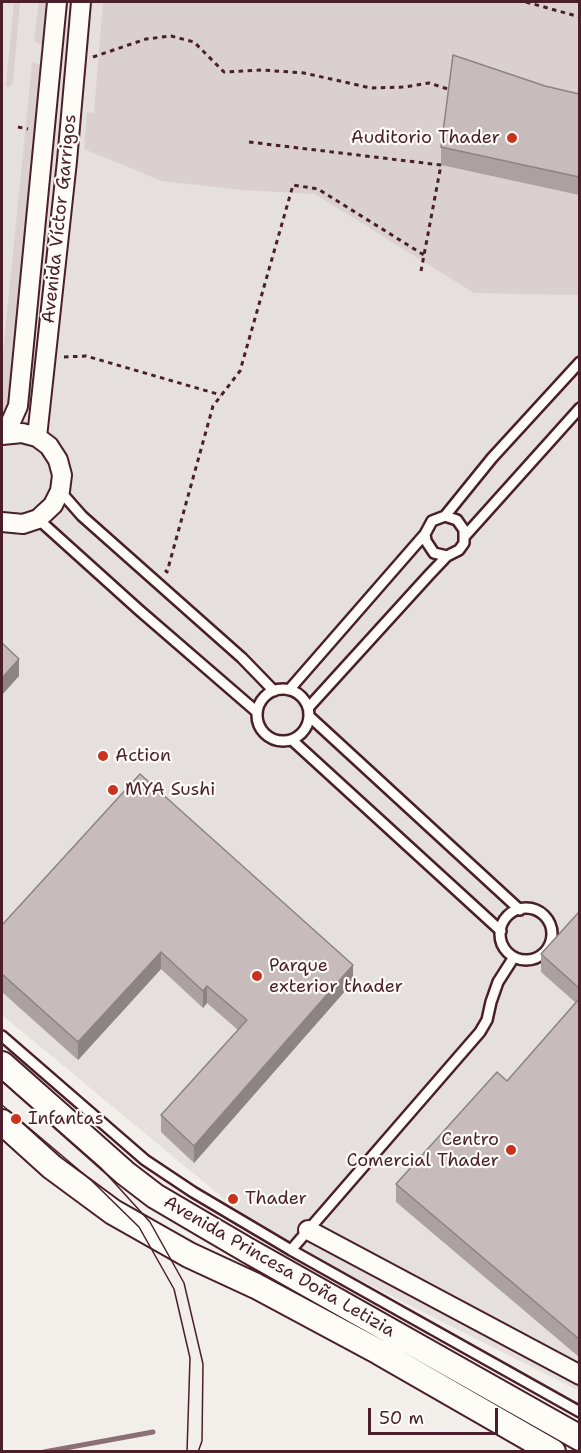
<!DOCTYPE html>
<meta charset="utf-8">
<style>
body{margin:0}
#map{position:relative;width:581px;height:1453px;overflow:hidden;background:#f2efeb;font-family:"Shantell Sans",sans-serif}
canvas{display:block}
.frame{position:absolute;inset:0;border:3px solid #4a1f2b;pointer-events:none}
.scale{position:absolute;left:368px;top:1408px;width:130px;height:27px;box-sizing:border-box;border:3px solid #4a1f2b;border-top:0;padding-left:8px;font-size:18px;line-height:21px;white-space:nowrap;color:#4a1f2b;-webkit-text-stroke:4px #fdfcf7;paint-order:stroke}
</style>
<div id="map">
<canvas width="581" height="1453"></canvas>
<div class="frame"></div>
<div class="scale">50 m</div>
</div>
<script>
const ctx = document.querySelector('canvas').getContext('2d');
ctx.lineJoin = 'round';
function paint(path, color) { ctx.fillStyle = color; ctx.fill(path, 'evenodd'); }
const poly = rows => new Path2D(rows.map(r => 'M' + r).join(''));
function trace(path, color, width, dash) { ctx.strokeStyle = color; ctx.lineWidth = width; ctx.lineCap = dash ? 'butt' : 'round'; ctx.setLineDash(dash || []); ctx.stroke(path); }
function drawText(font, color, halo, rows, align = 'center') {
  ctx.font = font + ' "Shantell Sans",sans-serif'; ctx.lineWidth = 4.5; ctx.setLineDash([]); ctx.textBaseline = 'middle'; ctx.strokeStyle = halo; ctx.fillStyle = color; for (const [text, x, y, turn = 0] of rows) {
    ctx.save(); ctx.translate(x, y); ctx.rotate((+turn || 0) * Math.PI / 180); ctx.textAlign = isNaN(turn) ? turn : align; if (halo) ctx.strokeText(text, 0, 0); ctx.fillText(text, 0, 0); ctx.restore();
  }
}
paint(poly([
 [2,2,579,2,579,1391,263,1231,2,1015]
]), '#e5dfdd');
paint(poly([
 [14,2,20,2,13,83,9,87,6,86],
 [39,2,50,2,46,40,40,45,34,40],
 [103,2,579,2,579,112,441,165,579,195,579,295,474,293,315,194,242,190,162,181,84,149,87,112,94,113],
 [32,63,44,65,10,412,2,430,2,363]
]), '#d9d0cf');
trace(poly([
 [44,1452,153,1432]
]), '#8b6f75', 5);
const service = poly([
 [60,491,82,516,242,658,274,691],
 [445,516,492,458,580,362],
 [38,519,139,610,257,712],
 [465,536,580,408],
 '257 715a26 26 0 1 1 52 0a26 26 0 1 1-52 0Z',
 [289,690,425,534],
 [308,708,429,575,447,556,459,550,464,543,464,530,457,520,445,516,432,521,425,534,426,541,434,553,447,556],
 [309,716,520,910],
 [292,740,501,931],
 '500 934a26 26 0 1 1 52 0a26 26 0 1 1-52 0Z',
 [2,1036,145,1160,193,1192,291,1250,580,1412],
 [291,1250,480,1032,487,1020,491,1002,498,982,514,957]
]);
const minor = poly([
 [6,433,18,406,57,2],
 [2,435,22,433,37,437,49,446,58,460,62,475,60,491,53,505,38,519,23,524,2,522],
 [37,437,67,161,81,2],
 [308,1230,580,1375]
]);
const tertiary = poly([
 [2,1064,125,1173,155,1196,247,1250,580,1438],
 [2,1122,52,1167,113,1212,189,1255,256,1286,379,1352,553,1452]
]);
trace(service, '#4a1f2b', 14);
trace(minor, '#4a1f2b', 22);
trace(tertiary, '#4a1f2b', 28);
trace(poly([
 [526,2,580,17],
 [93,57,146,39,171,36,194,42,224,72,262,70,304,73,371,88,405,87,429,83,451,90],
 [18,127,28,129],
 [249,142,441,165,421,271],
 [64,357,86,356,221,395],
 [165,570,167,572,213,406,240,371,293,185,318,189,424,255]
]), '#4a1f2b', 3, [4.5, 4.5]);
trace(service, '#fdfcf7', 9);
trace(minor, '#fdfcf7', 18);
trace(tertiary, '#fdfcf7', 24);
trace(poly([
 [2,1081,101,1168,150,1222,184,1283,203,1364,202,1441,198,1452],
 [2,1105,92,1181,139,1227,174,1289,190,1358,187,1452]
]), '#4a1f2b', 1.5);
paint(poly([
 [545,86,579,94,579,195,441,165,441,147],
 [579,914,579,1357,396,1202,396,1184,507,1081,576,1003,541,972,541,954],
 [2,925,353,982,194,1163,161,1132,161,1115,238,1030,207,1003,203,1008,161,969,78,1060,2,992]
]), '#aca1a1');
paint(poly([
 [19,659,19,676,2,695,2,678],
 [161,952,161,969,78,1060,78,1042],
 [353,965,353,982,194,1163,194,1146],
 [207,986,207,1003,203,1008,203,991]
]), '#8c8383');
const building = poly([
 [453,55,545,86,579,94,579,177,441,147,453,55],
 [2,643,19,659,2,678,2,643],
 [140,774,353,965,194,1146,161,1115,247,1020,207,986,203,991,161,952,78,1042,2,974,2,925,140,774],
 [578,913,579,914,579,988,541,954,578,913],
 [579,999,579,1339,396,1184,497,1072,507,1081,579,999]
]);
paint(building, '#c8bbbb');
trace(building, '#8c8383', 1.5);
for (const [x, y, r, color] of [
 [512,138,6,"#c8321e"],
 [103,756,6,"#c8321e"],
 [113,790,6,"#c8321e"],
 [257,976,6,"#c8321e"],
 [16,1119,6,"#c8321e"],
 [511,1150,6,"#c8321e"],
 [233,1199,6,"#c8321e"]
]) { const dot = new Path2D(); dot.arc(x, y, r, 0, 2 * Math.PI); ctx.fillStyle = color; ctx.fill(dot); trace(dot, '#fdfcf7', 2); }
drawText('18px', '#4a1f2b', '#fdfcf7', [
 ["Auditorio Thader",500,138,"right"],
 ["Action",115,756],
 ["MYA Sushi",125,790],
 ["Parque",269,966],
 ["exterior thader",269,987],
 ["Infantas",28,1119],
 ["Centro",499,1140,"right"],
 ["Comercial Thader",499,1161,"right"],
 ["Thader",245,1199]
], 'left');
drawText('18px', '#4a1f2b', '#fdfcf7', [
 ["Avenida Víctor Garrigos",60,219,-84],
 ["Avenida Princesa Doña Letizia",279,1267,30]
]);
</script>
